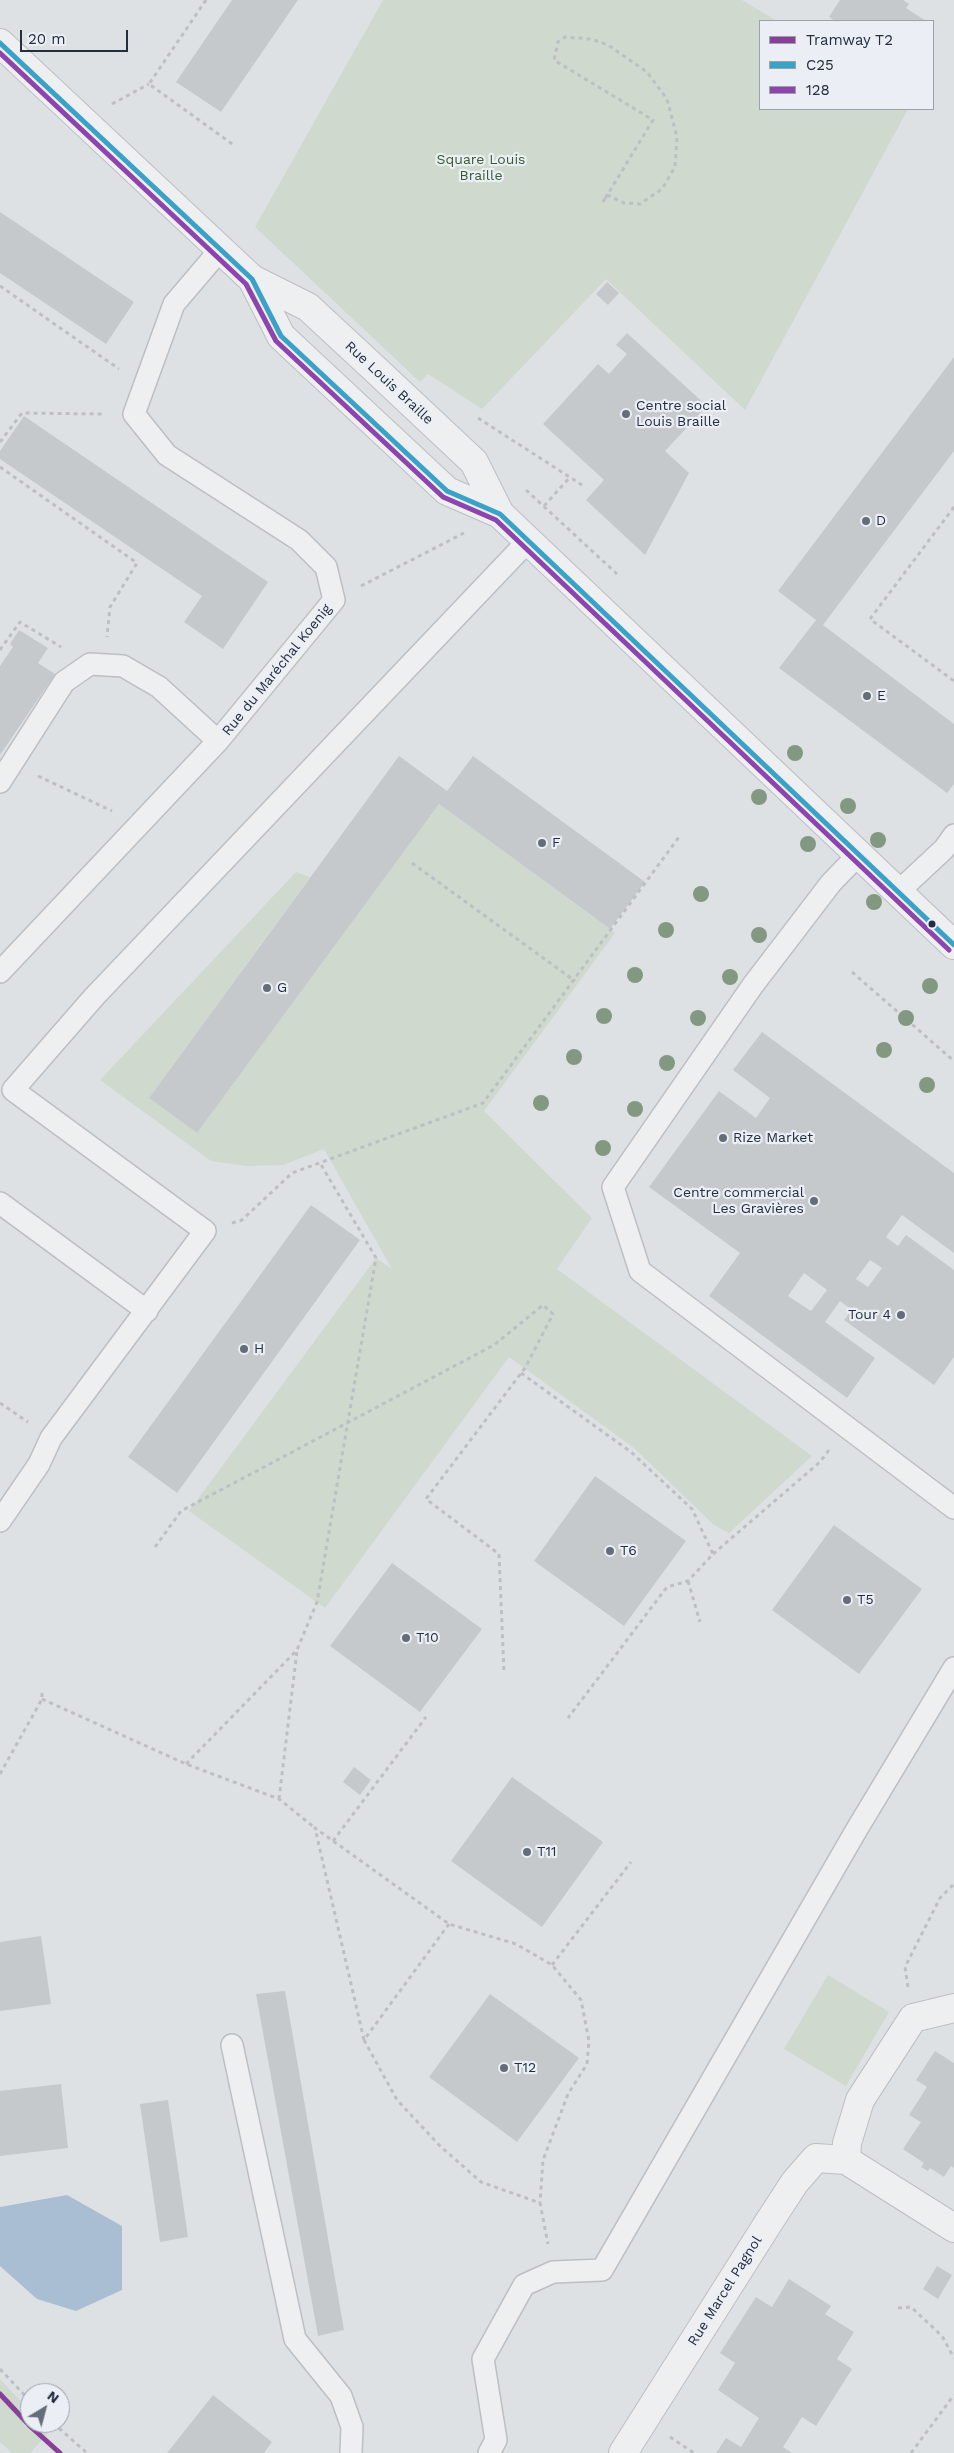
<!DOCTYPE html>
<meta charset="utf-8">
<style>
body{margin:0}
#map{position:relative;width:954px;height:2453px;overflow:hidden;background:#dee1e4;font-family:"Work Sans",sans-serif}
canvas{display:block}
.legend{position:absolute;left:759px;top:20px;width:175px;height:90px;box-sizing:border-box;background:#ebeff5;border:1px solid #9ba2ac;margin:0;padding:6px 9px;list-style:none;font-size:15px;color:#242e3f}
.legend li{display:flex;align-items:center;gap:10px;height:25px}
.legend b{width:25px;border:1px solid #9ba2ac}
.north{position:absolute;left:20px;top:2383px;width:50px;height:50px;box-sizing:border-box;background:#ebeff5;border:1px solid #9ba2ac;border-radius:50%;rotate:37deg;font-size:14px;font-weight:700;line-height:20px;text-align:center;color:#242e3f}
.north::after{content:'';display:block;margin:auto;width:18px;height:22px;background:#656d79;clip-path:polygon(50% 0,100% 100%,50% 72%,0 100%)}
.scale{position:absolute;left:20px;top:30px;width:108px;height:22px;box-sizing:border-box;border:2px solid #242e3f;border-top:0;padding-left:6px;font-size:15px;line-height:18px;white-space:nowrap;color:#242e3f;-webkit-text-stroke:4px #ebeff5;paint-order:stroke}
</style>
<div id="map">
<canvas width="954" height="2453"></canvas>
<ul class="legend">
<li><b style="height:6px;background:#873f98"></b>Tramway T2</li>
<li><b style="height:6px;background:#3aa2c7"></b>C25</li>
<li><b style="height:6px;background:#8e44ad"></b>128</li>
</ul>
<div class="north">N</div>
<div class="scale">20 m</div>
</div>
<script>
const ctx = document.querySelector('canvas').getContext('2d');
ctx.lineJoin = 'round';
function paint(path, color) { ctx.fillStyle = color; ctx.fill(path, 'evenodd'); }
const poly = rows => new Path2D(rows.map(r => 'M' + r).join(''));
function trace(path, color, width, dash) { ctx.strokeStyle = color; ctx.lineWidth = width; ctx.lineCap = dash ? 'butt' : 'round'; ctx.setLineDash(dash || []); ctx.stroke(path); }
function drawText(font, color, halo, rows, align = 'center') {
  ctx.font = font + ' "Work Sans",sans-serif'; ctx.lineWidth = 4.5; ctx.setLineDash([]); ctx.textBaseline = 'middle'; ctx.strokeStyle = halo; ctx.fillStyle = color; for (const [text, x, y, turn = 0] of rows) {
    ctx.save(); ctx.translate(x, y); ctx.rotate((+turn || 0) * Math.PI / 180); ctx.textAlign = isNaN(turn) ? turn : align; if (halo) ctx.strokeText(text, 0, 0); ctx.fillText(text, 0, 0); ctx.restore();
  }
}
paint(poly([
 [383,0,742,0,777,21,760,21,760,109,908,109,745,410,606,279,482,409,428,374,420,382,255,227],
 [439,804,615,933,484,1111,592,1218,557,1269,812,1456,729,1533,714,1525,634,1448,509,1357,325,1608,189,1511,376,1258,392,1269,324,1149,283,1165,247,1166,211,1161,100,1080,296,872,310,877,149,1098,197,1133],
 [828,1975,889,2012,846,2086,784,2049],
 [0,2379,30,2411,30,2423,42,2423,50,2431,30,2453,12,2453,0,2442]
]), '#cfd9ce');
paint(poly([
 [67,2195,122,2226,122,2290,76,2311,37,2299,0,2266,0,2207]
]), '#a9bed2');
paint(poly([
 [232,0,298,0,221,112,176,82],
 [840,0,903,0,909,4,906,8,926,21,835,21,829,17],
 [0,212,134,302,106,344,0,273],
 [607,282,619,293,608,305,596,294],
 [627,333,707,406,665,451,689,473,645,555,586,500,604,480,543,424,598,364,609,374,627,354,616,345],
 [954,357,954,451,823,625,954,724,954,784,947,793,779,668,816,620,778,591],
 [24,416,268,582,223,649,184,622,202,596,0,459,0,451],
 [19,630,48,648,38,663,55,674,0,755,0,666,13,647,10,644],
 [399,756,447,791,473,756,645,882,610,929,439,804,197,1133,149,1098],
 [762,1032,954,1173,954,1253,902,1215,886,1237,898,1246,906,1235,954,1270,954,1357,934,1385,844,1320,852,1310,840,1301,825,1322,875,1358,847,1398,709,1296,740,1253,649,1187,719,1091,756,1118,770,1098,733,1070],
 [870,1260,882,1268,868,1287,856,1279],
 [804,1273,827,1290,811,1311,788,1296],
 [311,1205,360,1240,177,1493,128,1457],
 [595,1476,686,1541,624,1626,534,1561],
 [834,1525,922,1589,859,1674,772,1610],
 [392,1563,482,1629,420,1712,330,1646],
 [354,1767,371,1780,360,1795,343,1782],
 [512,1777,603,1842,542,1927,451,1861],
 [41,1936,51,2004,0,2011,0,1942],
 [285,1991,344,2330,318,2336,256,1994],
 [490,1994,579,2058,517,2142,429,2077],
 [935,2051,954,2063,954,2168,951,2166,944,2177,930,2168,928,2171,921,2167,924,2163,903,2149,921,2122,909,2115,927,2087,916,2080],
 [61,2084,68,2148,0,2156,0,2091],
 [168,2100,188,2237,160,2242,140,2104],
 [937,2266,952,2275,938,2299,923,2289],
 [789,2279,831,2306,825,2314,854,2332,837,2359,852,2369,816,2426,802,2417,783,2447,792,2453,716,2453,726,2438,741,2447,759,2418,718,2390,735,2363,720,2353,756,2297,772,2307],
 [213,2395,272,2442,264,2453,167,2453]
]), '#c6c9cc');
const lane = poly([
 [0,782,64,682,90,664,123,666,159,687,218,741],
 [858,855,831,883,753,985,613,1187,640,1271,954,1508],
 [898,892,944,849,954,835],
 [0,972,218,741,334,600,326,567,299,540,167,455,134,414,174,304,220,250],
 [0,1203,147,1311],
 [0,1521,39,1464,51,1438,205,1231,13,1090,94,997,528,541],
 [232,2045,295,2339,341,2396,352,2427,351,2453],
 [489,2453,496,2440,483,2359,524,2285,553,2272,602,2270,857,1829,954,1668]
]);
const street = poly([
 [0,43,252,279,308,307,377,371,474,462,500,514],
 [252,279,281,336,447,491,500,514,954,945],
 [846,2160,847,2143,860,2100,913,2018,954,2008],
 [623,2453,767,2225,795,2182,816,2158,846,2160,954,2228]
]);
trace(lane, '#bcbfc2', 24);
trace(street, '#bcbfc2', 30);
trace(poly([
 [206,0,149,84,235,146],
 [112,104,149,84],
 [603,202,607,195,624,203,640,204,662,189,675,167,677,137,667,99,647,72,608,45,591,39,565,37,558,42,554,60,653,120,603,202],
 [0,286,119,369],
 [478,418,582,485],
 [0,442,22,413,104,414],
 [0,467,137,563,110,607,107,637],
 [526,490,616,573,613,576],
 [544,506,570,477],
 [954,507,870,619,954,681],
 [361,586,464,533],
 [0,650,20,622,61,647],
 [38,776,112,811],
 [412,863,575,981],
 [852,972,954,1061],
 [232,1223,242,1220,292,1173,483,1103,679,837],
 [521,1373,631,1452,692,1509,713,1554,688,1581,667,1587,568,1718],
 [0,1403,28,1422],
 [155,1547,181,1511,494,1345,543,1305,553,1314,525,1368,426,1499,499,1554,504,1673],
 [713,1554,820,1462,829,1450],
 [688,1581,700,1622],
 [42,1699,186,1764,279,1799,315,1828],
 [186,1764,297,1650,317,1602,376,1258,320,1163],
 [0,1774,42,1699,42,1690],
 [279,1799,297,1651],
 [333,1841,426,1717],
 [449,1924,364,2040,315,1828,449,1924,516,1944,552,1965,581,2000,589,2041,587,2064,568,2094,543,2160,540,2203],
 [552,1965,631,1862],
 [908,1987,905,1967,940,1898,954,1884],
 [364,2040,397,2100,440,2146,481,2182,540,2203,548,2244],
 [898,2308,911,2307,942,2336,954,2358],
 [0,2369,30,2401],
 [53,2423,87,2453],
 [670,2437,694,2453],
 [911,2453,954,2395]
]), '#bdbfc4', 3, [4, 4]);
trace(lane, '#edeff1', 21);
trace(street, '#edeff1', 28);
trace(poly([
 [0,43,252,279,281,336,447,491,500,514,954,945]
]), '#3aa2c7', 5);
trace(poly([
 [0,53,246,284,276,341,443,497,496,520,949,950]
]), '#8e44ad', 5);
trace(poly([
 [0,2394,31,2427,60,2453]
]), '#873f98', 5);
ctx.fillStyle = '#839881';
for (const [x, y] of [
 [795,753],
 [759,797],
 [848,806],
 [878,840],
 [808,844],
 [701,894],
 [874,902],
 [666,930],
 [759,935],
 [635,975],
 [730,977],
 [930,986],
 [604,1016],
 [698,1018],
 [906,1018],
 [884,1050],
 [574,1057],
 [667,1063],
 [927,1085],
 [541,1103],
 [635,1109],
 [603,1148]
]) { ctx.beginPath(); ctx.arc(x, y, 8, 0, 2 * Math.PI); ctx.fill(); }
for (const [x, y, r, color] of [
 [626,414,5,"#656d79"],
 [866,521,5,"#656d79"],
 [867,696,5,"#656d79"],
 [542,843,5,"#656d79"],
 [932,924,4.5,"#242e3f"],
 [267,988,5,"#656d79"],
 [723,1138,5,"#656d79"],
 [814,1201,5,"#656d79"],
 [901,1315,5,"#656d79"],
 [244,1349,5,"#656d79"],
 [610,1551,5,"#656d79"],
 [847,1600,5,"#656d79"],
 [406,1638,5,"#656d79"],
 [527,1852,5,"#656d79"],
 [504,2068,5,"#656d79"]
]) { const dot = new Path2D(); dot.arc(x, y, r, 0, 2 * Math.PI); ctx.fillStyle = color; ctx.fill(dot); trace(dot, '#ebeff5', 2); }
drawText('14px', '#395c30', '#ebeff5', [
 ["Square Louis",481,160],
 ["Braille",481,176]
]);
drawText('14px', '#242e3f', '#ebeff5', [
 ["Rue Louis Braille",389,383,43],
 ["Rue du Maréchal Koenig",277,670,-51],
 ["Rue Marcel Pagnol",725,2291,-58]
]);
drawText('14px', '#242e3f', '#ebeff5', [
 ["Centre social",636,406],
 ["Louis Braille",636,422],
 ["D",876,521],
 ["E",877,696],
 ["F",552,843],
 ["G",277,988],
 ["Rize Market",733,1138],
 ["Centre commercial",804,1193,"right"],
 ["Les Gravières",804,1209,"right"],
 ["Tour 4",891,1315,"right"],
 ["H",254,1349],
 ["T6",620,1551],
 ["T5",857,1600],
 ["T10",416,1638],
 ["T11",537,1852],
 ["T12",514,2068]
], 'left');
</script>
